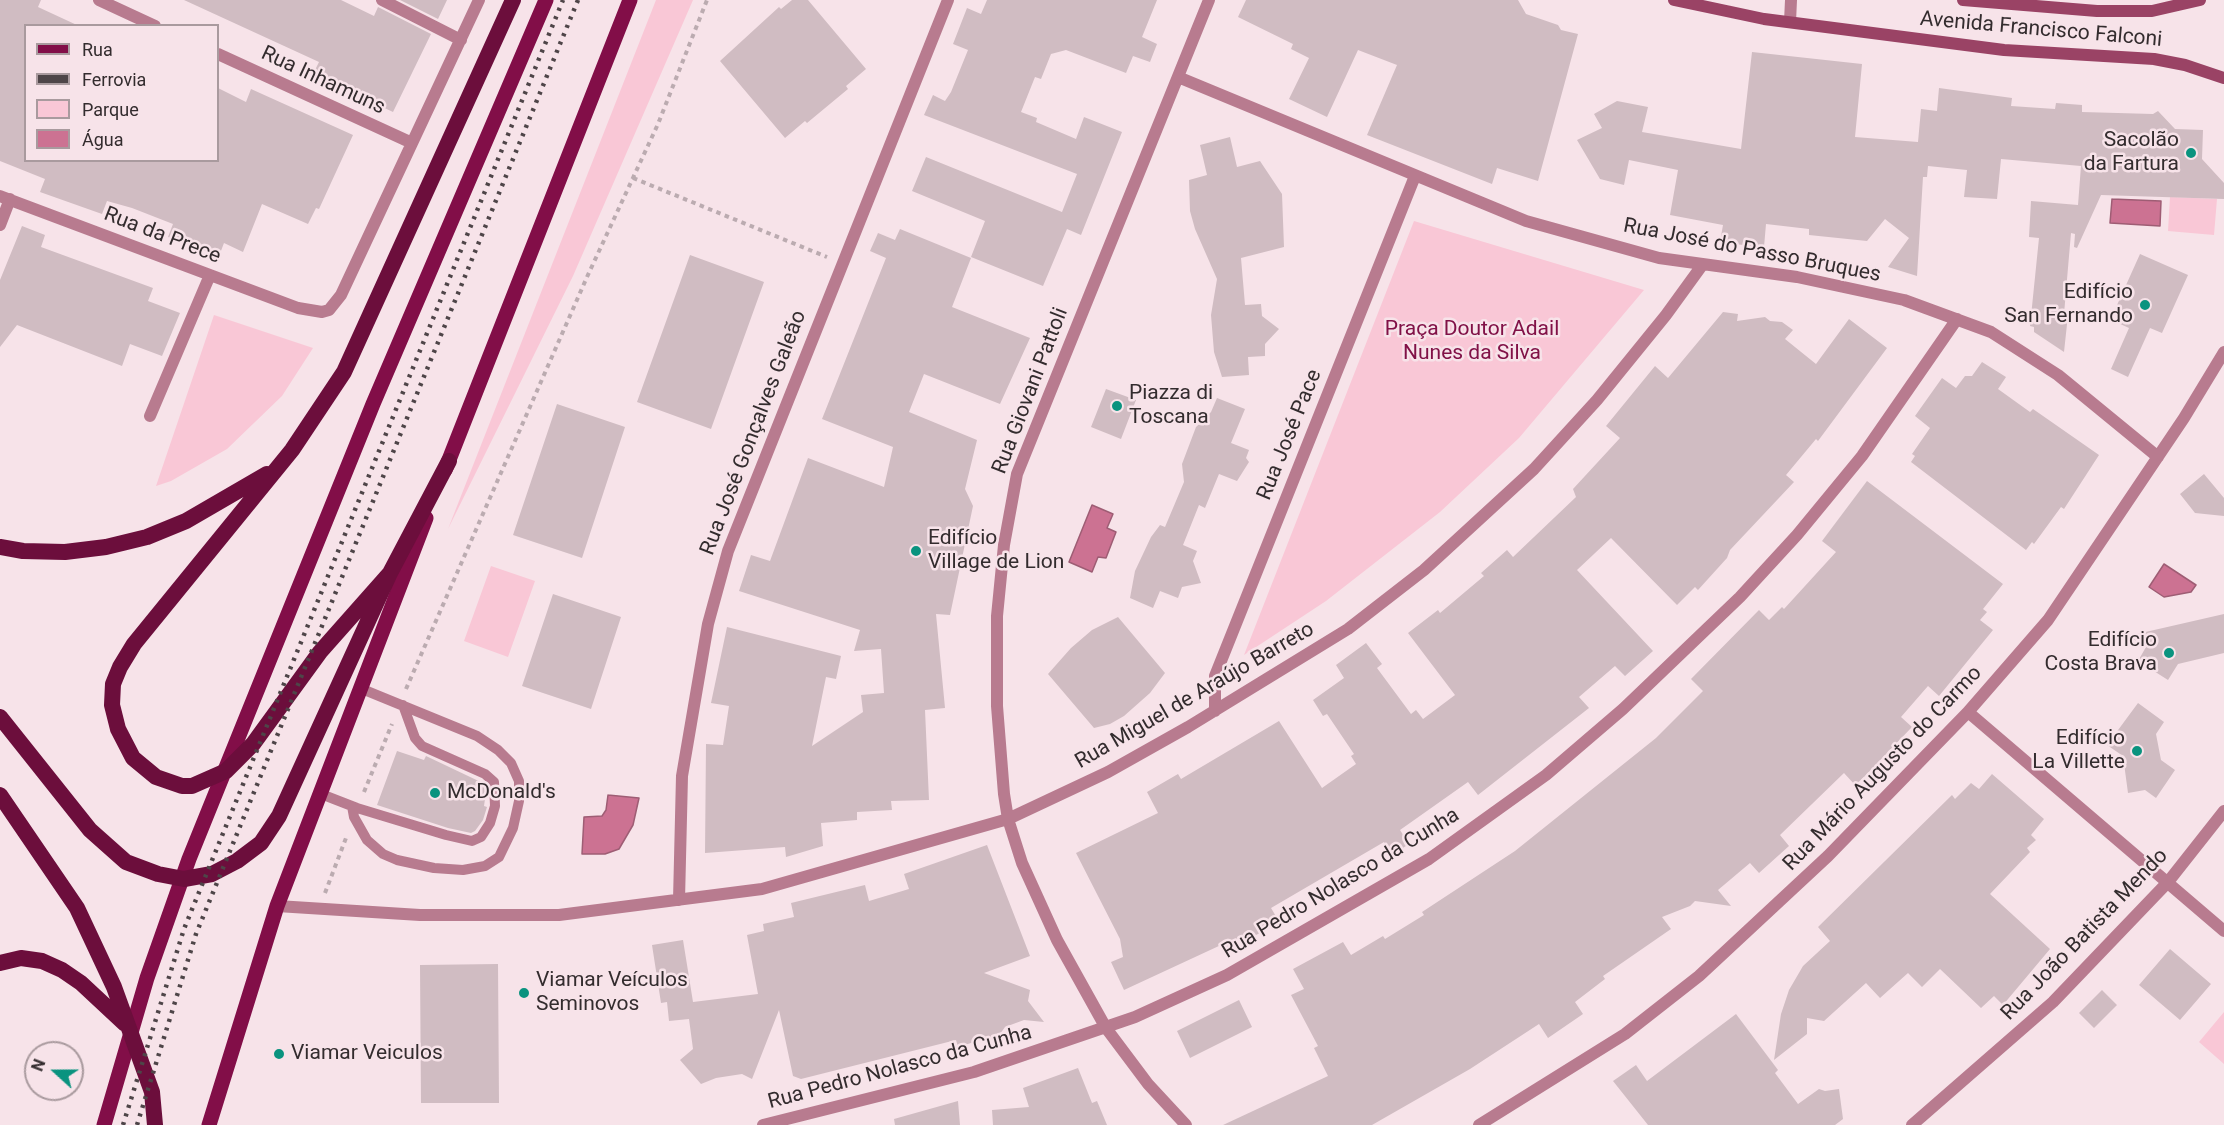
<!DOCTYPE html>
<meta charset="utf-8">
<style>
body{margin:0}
#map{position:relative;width:2224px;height:1125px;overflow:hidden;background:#f7e3e9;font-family:Roboto,sans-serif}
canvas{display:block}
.legend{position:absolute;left:24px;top:24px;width:195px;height:138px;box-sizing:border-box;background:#f7e3e9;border:2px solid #a99a9e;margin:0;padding:8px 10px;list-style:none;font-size:18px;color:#332c2e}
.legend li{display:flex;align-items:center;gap:12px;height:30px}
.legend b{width:30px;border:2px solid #a99a9e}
.north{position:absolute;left:24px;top:1041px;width:60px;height:60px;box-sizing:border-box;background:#f7e3e9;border:2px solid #a99a9e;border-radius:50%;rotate:291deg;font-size:16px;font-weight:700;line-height:24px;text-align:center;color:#332c2e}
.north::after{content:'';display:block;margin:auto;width:21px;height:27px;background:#0a937f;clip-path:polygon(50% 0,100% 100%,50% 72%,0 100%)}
</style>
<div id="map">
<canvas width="2224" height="1125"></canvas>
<ul class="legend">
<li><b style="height:8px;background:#820e48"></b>Rua</li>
<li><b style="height:8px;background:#4e4548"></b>Ferrovia</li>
<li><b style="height:16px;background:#f9c7d6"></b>Parque</li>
<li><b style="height:16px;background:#cc7292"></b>Água</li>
</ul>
<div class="north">N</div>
</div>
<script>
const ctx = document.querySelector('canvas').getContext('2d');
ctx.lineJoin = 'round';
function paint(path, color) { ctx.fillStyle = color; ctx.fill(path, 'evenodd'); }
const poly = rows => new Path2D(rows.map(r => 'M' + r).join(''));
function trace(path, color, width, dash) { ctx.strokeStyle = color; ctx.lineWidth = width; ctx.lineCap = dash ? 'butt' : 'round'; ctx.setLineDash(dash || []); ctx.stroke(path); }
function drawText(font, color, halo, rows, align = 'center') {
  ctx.font = font + ' Roboto,sans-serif'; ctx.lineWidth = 5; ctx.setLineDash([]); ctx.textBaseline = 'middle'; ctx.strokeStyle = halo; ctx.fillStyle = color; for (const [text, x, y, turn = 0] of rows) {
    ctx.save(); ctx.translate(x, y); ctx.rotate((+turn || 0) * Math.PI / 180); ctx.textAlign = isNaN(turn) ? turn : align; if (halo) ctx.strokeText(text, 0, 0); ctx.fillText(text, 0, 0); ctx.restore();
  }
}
paint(poly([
 [656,0,693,0,573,276,448,529],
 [2170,197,2217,199,2214,235,2168,231],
 [1414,221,1644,290,1519,438,1440,512,1326,601,1244,655],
 [214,315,313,348,282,396,227,449,171,481,156,486],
 [491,566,535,581,508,657,464,641],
 [2224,1012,2224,1064,2199,1042]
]), '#f9c7d6');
const water = poly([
 [2112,199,2161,201,2160,226,2110,223,2112,199],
 [1092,505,1113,514,1107,528,1116,532,1106,558,1098,557,1092,572,1069,562,1092,505],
 [2164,564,2196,585,2191,592,2164,597,2149,587,2164,564],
 [608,795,639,798,633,825,619,849,605,854,582,854,584,817,602,816,606,810,608,795]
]);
paint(water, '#cc7292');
trace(water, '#9e5d74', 1.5);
paint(poly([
 [0,0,41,0,38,7,79,26,26,26,26,160,218,160,218,88,246,102,251,89,353,135,319,209,316,208,308,224,262,204,243,252,224,243,219,256,168,237,173,224,132,208,107,201,102,214,40,192,45,179,0,161],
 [184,0,341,0,374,16,378,7,431,34,393,112,313,74,319,62],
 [400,0,447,0,438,19],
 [792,0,808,0,866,69,846,86,848,89,807,123,805,121,785,138,720,61,779,7,781,9],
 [987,0,1157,0,1142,37,1157,44,1150,62,1133,56,1126,73,1066,50,1051,54,1041,79,1035,77,1021,112,1037,118,1036,122,1076,139,1084,117,1122,132,1081,235,1067,229,1043,286,971,257,985,221,912,191,926,157,1062,212,1077,174,924,115,933,95,945,101,951,92,968,50,953,44,967,8,981,14],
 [1246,0,1518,0,1526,14,1558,25,1561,30,1578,34,1538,181,1497,168,1492,184,1367,135,1397,65,1358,50,1327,117,1289,99,1309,58,1291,49,1293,44,1238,17],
 [1752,52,1862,64,1855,137,1918,142,1921,109,1937,111,1939,88,2012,98,2011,106,2055,109,2056,103,2082,105,2082,112,2153,114,2158,111,2175,129,2203,130,2202,159,2224,183,2224,199,2101,195,2077,248,2074,247,2075,234,2071,233,2064,314,2068,315,2064,352,2034,332,2034,327,2030,326,2039,238,2029,237,2031,201,2078,205,2081,166,2001,159,1997,199,1964,197,1967,170,1928,166,1927,177,1923,177,1917,276,1888,267,1909,238,1885,219,1867,241,1809,235,1809,229,1766,224,1764,247,1734,244,1720,242,1723,225,1670,215,1678,170,1629,160,1624,185,1600,179,1577,140,1602,128,1594,114,1617,101,1648,107,1642,132,1741,149],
 [1230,137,1237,167,1260,161,1282,194,1284,247,1241,258,1245,305,1261,304,1262,316,1279,329,1265,344,1265,356,1248,357,1249,375,1222,377,1214,352,1211,315,1217,279,1195,229,1190,211,1189,180,1207,175,1200,145],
 [22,226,45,235,41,247,153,288,148,301,180,313,162,356,130,344,122,366,17,325,0,347,0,280],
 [900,229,971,258,952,307,1030,338,1000,404,924,374,909,412,977,440,965,489,973,506,950,615,936,614,945,708,925,710,929,800,891,801,892,810,857,812,857,820,821,823,823,846,786,857,785,847,705,853,706,744,723,745,729,706,711,703,727,627,841,656,836,679,826,677,812,746,863,712,861,695,884,693,881,649,854,651,860,630,739,591,751,555,770,561,808,458,884,487,893,447,822,419,886,258,870,251,878,233,895,240],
 [2140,254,2188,275,2162,333,2150,328,2128,377,2111,369,2129,328,2118,323,2120,317,2113,314],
 [690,255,764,282,711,429,637,402],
 [1723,312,1738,314,1737,321,1765,317,1770,321,1782,322,1793,330,1785,339,1816,364,1849,319,1887,348,1818,441,1816,439,1786,475,1794,482,1730,550,1727,558,1698,590,1695,587,1677,605,1611,538,1577,570,1653,651,1625,676,1615,666,1579,697,1589,708,1478,795,1468,782,1400,830,1409,844,1392,855,1384,842,1271,908,1280,923,1224,951,1221,945,1124,990,1111,962,1123,957,1120,939,1076,853,1158,813,1147,792,1178,774,1181,779,1279,721,1322,788,1356,764,1351,756,1354,754,1327,714,1323,716,1313,700,1344,678,1336,665,1366,643,1382,664,1377,668,1411,714,1416,710,1423,719,1455,695,1408,633,1438,610,1440,613,1484,576,1481,573,1507,550,1513,557,1576,497,1573,489,1620,438,1606,426,1655,366,1668,378],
 [1982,362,2006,377,1998,389,2030,412,2033,409,2099,455,2064,509,2061,507,2034,544,2032,542,2026,550,1911,462,1915,456,1912,454,1930,428,1915,416,1942,378,1956,388,1965,376,1972,376],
 [1106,389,1136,400,1121,439,1091,427],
 [1217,398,1245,409,1231,443,1249,450,1246,458,1249,462,1237,481,1219,474,1205,508,1199,505,1183,545,1197,551,1193,561,1201,583,1182,587,1178,598,1160,591,1153,608,1130,598,1135,571,1151,537,1160,525,1165,527,1184,482,1182,464,1196,427,1211,412],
 [557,404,625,427,582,558,513,535],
 [2204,474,2224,498,2224,516,2195,513,2180,494],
 [1867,481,2003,584,1983,609,1987,612,1980,620,1993,630,1939,696,1928,686,1901,717,1912,727,1863,778,1855,785,1844,773,1780,835,1789,846,1759,873,1750,863,1718,890,1731,906,1695,901,1690,906,1662,917,1671,929,1603,976,1605,979,1575,1002,1583,1014,1548,1038,1539,1024,1470,1069,1372,1125,1223,1125,1328,1076,1314,1048,1318,1046,1291,995,1304,989,1293,969,1343,942,1351,955,1383,936,1385,939,1424,915,1422,912,1515,851,1656,738,1703,691,1691,679,1759,610,1769,620,1782,607,1784,609,1836,552,1822,541],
 [553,594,621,617,591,709,522,686],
 [2224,614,2224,653,2178,664,2168,680,2138,661,2146,647,2128,636],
 [1118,617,1165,673,1150,693,1124,716,1110,724,1094,728,1048,674,1071,648,1092,630],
 [2138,703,2164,722,2156,734,2161,760,2175,770,2156,798,2145,790,2128,793,2123,756,2107,745],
 [397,751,424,760,426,756,487,785,484,806,487,807,483,820,475,831,471,833,448,828,377,805],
 [1992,774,2044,819,2031,835,2036,840,2027,848,2030,852,1990,894,2050,949,2003,1005,1994,996,1981,1008,1940,969,1922,987,1908,973,1880,998,1866,983,1824,1021,1807,1018,1807,1034,1774,1060,1781,1014,1789,990,1803,966,1830,941,1818,927,1952,795,1955,799,1971,783,1979,789],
 [987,845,1030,956,984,973,1030,990,1028,1001,1044,1022,1024,1020,1005,1027,1000,1034,958,1047,956,1040,801,1079,793,1076,779,1010,752,1079,742,1074,716,1078,701,1084,680,1060,693,1049,689,1019,669,1021,667,1002,661,1003,652,945,683,940,693,1002,758,994,747,935,764,931,763,924,794,917,791,903,865,885,869,901,909,889,904,874],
 [2170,949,2211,984,2180,1020,2139,985],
 [498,964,499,1103,421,1103,420,965],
 [2102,990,2117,1005,2094,1028,2079,1013],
 [1239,1000,1252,1027,1190,1058,1177,1031],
 [1736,1014,1778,1070,1775,1073,1798,1104,1819,1089,1825,1091,1839,1089,1843,1119,1835,1125,1648,1125,1613,1081,1636,1065,1647,1081],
 [1078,1068,1092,1103,1097,1101,1107,1125,993,1125,992,1110,1029,1107,1023,1088],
 [958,1101,960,1125,895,1125,894,1119]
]), '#d0bcc2');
trace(poly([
 [633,178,827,257],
 [406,689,587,277,658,124,707,0],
 [364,792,392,724],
 [325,893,346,838]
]), '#bbabb0', 4, [4.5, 4.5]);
trace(poly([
 [321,794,357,808,446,835,472,841,481,837,490,823,495,806,494,782,485,774,422,746,415,738,403,705],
 [352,806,354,817,367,840,383,854,397,860,434,868,463,870,485,866,499,857,513,828,519,801,519,781,511,763,498,750,477,736,362,689]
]), '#b87b8f', 10);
trace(poly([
 [99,0,155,26],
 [382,0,461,40],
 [1790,22,1791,0],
 [218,54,412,143],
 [1178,77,1526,221,1659,258,1797,277,1904,300,1991,332,2058,375,2158,457],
 [0,196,298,308,322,312,329,310,341,295,479,0],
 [0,225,10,199],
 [150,416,210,275],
 [1215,711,1215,676,1415,176],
 [1968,712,2224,931],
 [679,900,682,776,708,624,728,551,948,0],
 [277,906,420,915,559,915,762,889,1008,819,1108,772,1188,727,1348,629,1424,570,1534,469,1597,400,1666,315,1703,264],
 [763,1125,974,1072,1135,1017,1227,975,1429,859,1546,775,1623,709,1740,597,1797,535,1862,456,1957,319],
 [1186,1125,1148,1084,1106,1028,1057,940,1022,863,1008,819,1004,794,997,706,997,616,1004,545,1017,474,1209,0],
 [1479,1125,1625,1034,1699,976,1828,856,1968,712,2048,620,2184,418,2224,352],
 [1912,1125,2053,1002,2168,882,2224,811]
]), '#b87b8f', 12);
trace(poly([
 [1674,0,1764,19,2004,50,2154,59,2185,65,2224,78],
 [1963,0,2097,11,2152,11,2200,0]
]), '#9a4365', 12);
trace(poly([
 [445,470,630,0],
 [104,1125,147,978,189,859,373,404,546,0],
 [209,1125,277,906,426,518]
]), '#820e48', 15);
trace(poly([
 [0,547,23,551,65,552,106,547,147,537,186,521,267,474],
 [390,573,320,652,253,744,226,771,192,786,182,786,156,777,133,758,118,729,112,705,113,684,120,667,134,644,292,450,344,372,513,0],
 [0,717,90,830,126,862,158,874,184,879,212,874,237,861,261,843,279,816,390,573,449,461],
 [0,795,77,908,114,987,152,1092,155,1125],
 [0,963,21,958,42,961,62,970,81,983,125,1024]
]), '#6c0e3c', 16);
trace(poly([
 [123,1125,184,929,563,0],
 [137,1125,196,934,578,0]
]), '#4e4548', 4.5, [3, 6]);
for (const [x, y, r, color] of [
 [2191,153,6,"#0a937f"],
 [2145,305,6,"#0a937f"],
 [1117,406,6,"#0a937f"],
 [916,551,6,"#0a937f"],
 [2169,653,6,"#0a937f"],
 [2137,751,6,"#0a937f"],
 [435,793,6,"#0a937f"],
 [524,993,6,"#0a937f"],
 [279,1054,6,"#0a937f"]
]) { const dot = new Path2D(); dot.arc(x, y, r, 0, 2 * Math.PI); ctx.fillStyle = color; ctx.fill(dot); trace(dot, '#f7e3e9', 2); }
drawText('21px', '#332c2e', '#f7e3e9', [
 ["Avenida Francisco Falconi",2041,30,5],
 ["Rua Inhamuns",323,81,25],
 ["Rua da Prece",162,236,21],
 ["Rua José do Passo Bruques",1752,251,11],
 ["Rua Giovani Pattoli",1031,391,-69],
 ["Rua José Gonçalves Galeão",754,433,-69],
 ["Rua José Pace",1290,435,-68],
 ["Rua Miguel de Araújo Barreto",1195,696,-30],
 ["Rua Mário Augusto do Carmo",1883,769,-46],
 ["Rua Pedro Nolasco da Cunha",1341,884,-31],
 ["Rua João Batista Mendo",2085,935,-46],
 ["Rua Pedro Nolasco da Cunha",900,1068,-15]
]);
drawText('21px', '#332c2e', '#f7e3e9', [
 ["Sacolão",2179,141,"right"],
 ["da Fartura",2179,165,"right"],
 ["Edifício",2133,293,"right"],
 ["San Fernando",2133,317,"right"],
 ["Piazza di",1129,394],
 ["Toscana",1129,418],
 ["Edifício",928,539],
 ["Village de Lion",928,563],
 ["Edifício",2157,641,"right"],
 ["Costa Brava",2157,665,"right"],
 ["Edifício",2125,739,"right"],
 ["La Villette",2125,763,"right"],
 ["McDonald's",447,793],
 ["Viamar Veículos",536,981],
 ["Seminovos",536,1005],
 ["Viamar Veiculos",291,1054]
], 'left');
drawText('21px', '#811147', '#f7e3e9', [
 ["Praça Doutor Adail",1472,330],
 ["Nunes da Silva",1472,354]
]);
</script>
